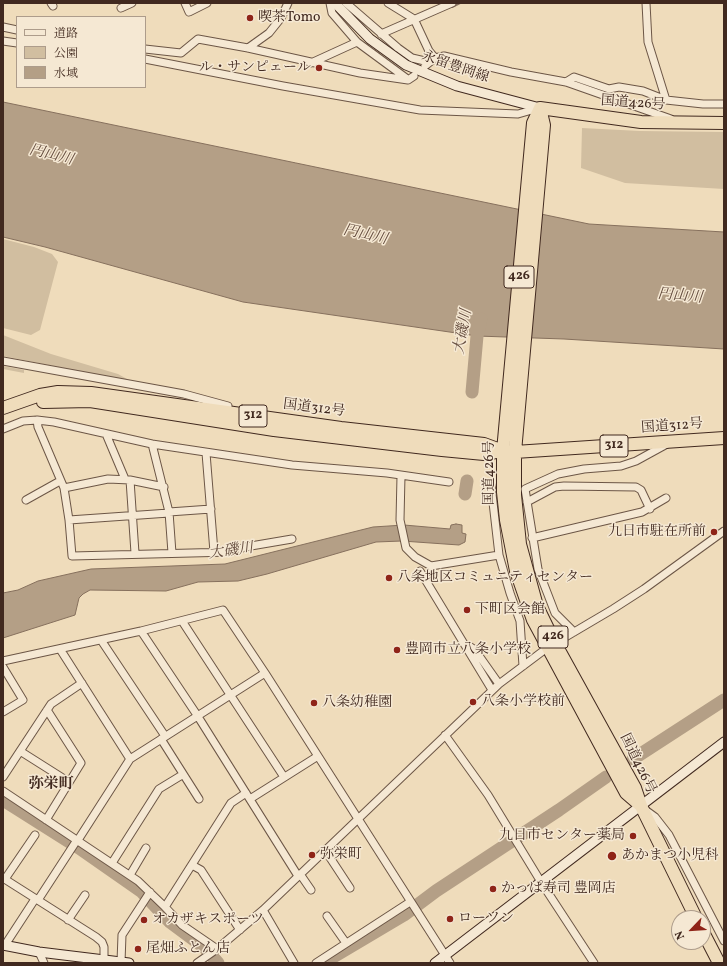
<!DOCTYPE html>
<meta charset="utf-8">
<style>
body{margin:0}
#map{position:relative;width:727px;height:966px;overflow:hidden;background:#efdcbb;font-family:Vollkorn,"Noto Serif JP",serif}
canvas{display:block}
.frame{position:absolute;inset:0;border:4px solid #41291f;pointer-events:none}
.legend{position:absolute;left:16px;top:16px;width:130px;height:72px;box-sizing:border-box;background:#f5e8d3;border:1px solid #ad9c8b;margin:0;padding:5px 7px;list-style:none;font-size:12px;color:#41291f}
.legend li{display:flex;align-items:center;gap:8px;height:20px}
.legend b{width:20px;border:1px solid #ad9c8b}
.north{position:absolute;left:671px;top:910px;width:40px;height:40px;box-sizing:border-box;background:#f5e8d3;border:1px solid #ad9c8b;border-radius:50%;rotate:245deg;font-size:11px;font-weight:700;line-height:16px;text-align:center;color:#41291f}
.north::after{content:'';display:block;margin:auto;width:14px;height:18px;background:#8f2418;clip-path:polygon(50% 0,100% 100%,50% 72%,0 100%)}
</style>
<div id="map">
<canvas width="727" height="966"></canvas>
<div class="frame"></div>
<ul class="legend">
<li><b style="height:5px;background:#f5e8d3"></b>道路</li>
<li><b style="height:11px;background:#d1bea0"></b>公園</li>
<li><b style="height:11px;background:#b49f86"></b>水域</li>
</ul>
<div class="north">N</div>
</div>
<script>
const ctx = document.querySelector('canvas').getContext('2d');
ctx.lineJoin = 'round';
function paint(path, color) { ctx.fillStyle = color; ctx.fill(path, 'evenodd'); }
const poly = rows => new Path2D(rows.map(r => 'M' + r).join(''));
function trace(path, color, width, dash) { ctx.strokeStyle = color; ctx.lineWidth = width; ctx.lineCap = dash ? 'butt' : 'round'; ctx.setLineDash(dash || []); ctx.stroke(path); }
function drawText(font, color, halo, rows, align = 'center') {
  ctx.font = font + ' Vollkorn,"Noto Serif JP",serif'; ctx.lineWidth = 3; ctx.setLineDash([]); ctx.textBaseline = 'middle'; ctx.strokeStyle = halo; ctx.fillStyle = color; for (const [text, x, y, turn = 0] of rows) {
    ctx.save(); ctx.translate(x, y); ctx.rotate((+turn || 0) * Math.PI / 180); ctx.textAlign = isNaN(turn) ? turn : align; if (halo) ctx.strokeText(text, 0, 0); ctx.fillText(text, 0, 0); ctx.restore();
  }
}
paint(poly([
 [582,128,640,131,724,132,724,189,625,183,581,168],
 [3,239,34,247,52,254,58,262,40,330,31,335,3,328],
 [3,335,51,354,118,374,127,379,124,380,3,356],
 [3,366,24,370,24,373,3,369]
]), '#d1bea0');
const water = poly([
 [3,102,589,224,724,232,724,349,564,339,477,336,243,302,45,247,3,237,3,102],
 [456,524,462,525,462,533,466,534,465,542,459,545,402,541,376,542,267,574,238,581,198,582,166,591,90,590,83,594,79,598,75,615,3,638,3,593,18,590,38,581,91,569,225,564,373,527,404,525,450,529,451,525,456,524]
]);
paint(water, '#b49f86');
trace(water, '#86705d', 1);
trace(poly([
 [452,7,460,3]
]), '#86705d', 2);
trace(poly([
 [472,392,477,336,481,319],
 [465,494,467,481],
 [633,759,724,700],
 [3,800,79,848,142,892,170,922,205,948,218,963],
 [323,963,404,915,436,891,559,810,606,777]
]), '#b49f86', 13);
const street = poly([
 [51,3,53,6],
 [185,3,189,12,207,3],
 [330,3,332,13,357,42,406,78],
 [346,3,398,48,412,58,429,62],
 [388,3,414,19,429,51,435,58],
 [646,3,648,42,666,100],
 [121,8,132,3],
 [3,27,17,30],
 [381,34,452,3],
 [3,41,17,43],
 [248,48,269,33,281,18,288,3],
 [145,49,181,53,198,39,248,48,360,73,408,80,414,76],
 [145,59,283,86,420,110,518,114,539,108],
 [311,63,357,42],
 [425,66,435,58,444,56,511,72,566,82,671,119],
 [566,82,574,77,609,89,619,87,643,91,666,100,703,104,724,104],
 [3,361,184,394,228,406],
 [37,420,54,422,152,444,169,512,172,553],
 [3,429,23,421,37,420,38,427,64,488,69,520,72,556,231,552,245,547,292,539],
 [106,434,125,479],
 [152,444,292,465,387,473,449,482],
 [206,453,214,552],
 [401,476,400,520,406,548,415,557,431,566,499,555],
 [130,480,135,553],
 [491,485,499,555,510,593,520,621,523,666],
 [64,488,108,479,130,480,164,487],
 [26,500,60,481],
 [527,502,555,487,564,486,636,487,641,490,650,509],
 [169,512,211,509],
 [69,520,169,513],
 [532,538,642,512,666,498],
 [420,571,492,690],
 [182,621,284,777],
 [141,631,197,715,298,876],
 [574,632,555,613,538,569,525,489,558,474,584,469,621,466,636,461,667,444],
 [101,640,165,736],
 [466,646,469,646,475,650,499,684],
 [3,661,141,631,223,610,265,673,130,759,60,649],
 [3,667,23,700,3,712],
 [265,673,450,963],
 [445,735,488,795,541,882,594,963],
 [161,739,199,799],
 [20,751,69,782],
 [3,777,51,704,82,683],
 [3,791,138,881,165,907],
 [250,799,318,756],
 [644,809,655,817,669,835,724,941],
 [46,820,81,763,47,710],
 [78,840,130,759],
 [325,850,350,888],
 [112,863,159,789,182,775],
 [192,865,201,870,240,930],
 [300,874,311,890],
 [130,875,146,848],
 [3,878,96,937,102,942,104,947,104,960],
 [5,879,35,835],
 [38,900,77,840],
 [263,910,294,963],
 [327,916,346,943],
 [68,920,85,895],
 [5,945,35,899],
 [217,949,182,925,165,907,231,803,246,793],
 [39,952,44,963],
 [121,962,122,935,150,892],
 [197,963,217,949,263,910,499,684,547,648,613,609,644,589,724,531],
 [316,963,410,902]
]);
const secondary = poly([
 [335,3,370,39,406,65,457,86,540,108],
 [3,945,39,952,129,963],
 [435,963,724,742]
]);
const highway = poly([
 [540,108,544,125,515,452,515,495,520,544,537,606,555,643,635,788,641,806,696,918],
 [540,108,533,123,503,451,503,492,506,520,516,571,533,620,626,793,641,806],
 [540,108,641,122,724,123],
 [43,402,90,401,274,430,442,450,484,454,502,451],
 [3,408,40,395,58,392,91,393,341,428,484,444,503,451,515,452,724,438],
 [703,932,718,961]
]);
trace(street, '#6c5646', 9);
trace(secondary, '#41291f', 11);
trace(highway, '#41291f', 14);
trace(street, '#f5e8d3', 7);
trace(secondary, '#f5e8d3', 9);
trace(highway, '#efdcbb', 12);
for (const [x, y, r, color] of [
 [250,18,4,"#8f2418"],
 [319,68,4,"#8f2418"],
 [714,532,4,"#8f2418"],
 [389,578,4,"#8f2418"],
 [467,610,4,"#8f2418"],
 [397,650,4,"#8f2418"],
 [473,702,4,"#8f2418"],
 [314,703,4,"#8f2418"],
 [633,836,4,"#8f2418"],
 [312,855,4,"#8f2418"],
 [612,856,5,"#8f2418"],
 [493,889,4,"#8f2418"],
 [450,919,4,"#8f2418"],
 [144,920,4,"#8f2418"],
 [138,949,4,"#8f2418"]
]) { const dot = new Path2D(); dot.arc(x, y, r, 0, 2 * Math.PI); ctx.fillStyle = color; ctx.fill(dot); trace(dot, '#f5e8d3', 1.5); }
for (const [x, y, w] of [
 [519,277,30],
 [253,416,28],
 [614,446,28],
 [553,637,30]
]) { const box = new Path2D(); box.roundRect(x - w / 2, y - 11, w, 22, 3); ctx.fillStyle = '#f5e8d3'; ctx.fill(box); trace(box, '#41291f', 1); }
drawText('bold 13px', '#41291f', null, [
 ["426",519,277],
 ["312",253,416],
 ["312",614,446],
 ["426",553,637]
]);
drawText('14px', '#41291f', '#f5e8d3', [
 ["喫茶Tomo",258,18],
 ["ル・サンピェール",311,68,"right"],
 ["九日市駐在所前",706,532,"right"],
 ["八条地区コミュニティセンター",397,578],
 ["下町区会館",475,610],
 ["豊岡市立八条小学校",405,650],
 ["八条小学校前",481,702],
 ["八条幼稚園",322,703],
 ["九日市センター薬局",625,836,"right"],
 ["弥栄町",320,855],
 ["あかまつ小児科",621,856],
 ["かっぱ寿司 豊岡店",501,889],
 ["ローソン",458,919],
 ["オカザキスポーツ",152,920],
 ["尾畑ふとん店",146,949]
], 'left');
drawText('14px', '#41291f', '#f5e8d3', [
 ["永留豊岡線",455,68,19],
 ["国道426号",633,104,4],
 ["国道312号",314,409,7],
 ["国道312号",672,427,-4],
 ["国道426号",490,473,-90],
 ["国道426号",637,764,64]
]);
drawText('italic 15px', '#644c3e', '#f5e8d3', [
 ["円山川",51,156,14],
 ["円山川",365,236,13],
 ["円山川",680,297,5],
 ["大磯川",464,332,-80],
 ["大磯川",231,552,-8]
]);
drawText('bold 15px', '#41291f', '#f5e8d3', [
 ["弥栄町",51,785]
]);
</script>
